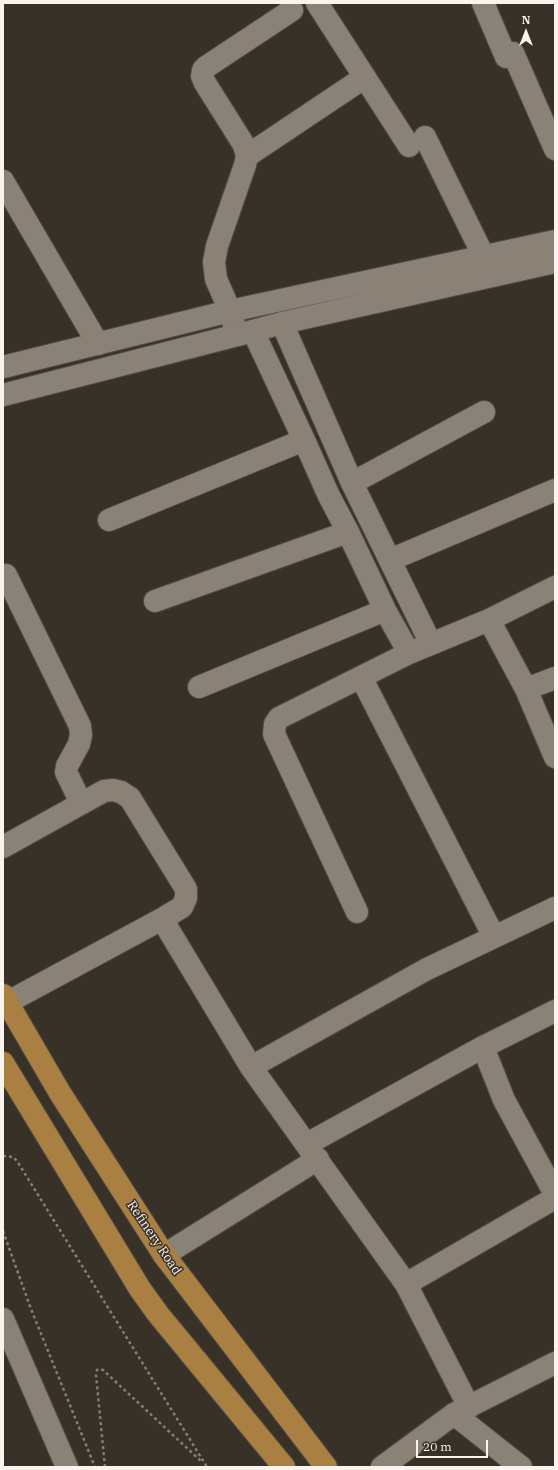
<!DOCTYPE html>
<style>
body{margin:0}
#map{position:relative;width:558px;height:1470px;overflow:hidden;background:#383128;font-family:"IBM Plex Serif",serif}
canvas{display:block}
.frame{position:absolute;inset:0;border:4px solid #f9f4ee;pointer-events:none}
.north{position:absolute;left:506px;top:12px;width:40px;height:40px;-webkit-text-stroke:3px #383128;paint-order:stroke;rotate:0deg;font-size:11px;font-weight:700;line-height:16px;text-align:center;color:#f9f4ee}
.north::after{content:'';display:block;margin:auto;width:14px;height:18px;background:#f9f4ee;clip-path:polygon(50% 0,100% 100%,50% 72%,0 100%)}
.scale{position:absolute;left:416px;top:1440px;width:72px;height:18px;box-sizing:border-box;border:2px solid #f9f4ee;border-top:0;padding-left:5px;font-size:12px;line-height:14px;white-space:nowrap;color:#f9f4ee;-webkit-text-stroke:3px #383128;paint-order:stroke}
</style>
<div id="map">
<canvas width="558" height="1470"></canvas>
<div class="frame"></div>
<div class="north">N</div>
<div class="scale">20 m</div>
</div>
<script>
const ctx = document.querySelector('canvas').getContext('2d');
ctx.lineJoin = 'round';
const poly = rows => new Path2D(rows.map(r => 'M' + r).join(''));
function trace(path, color, width, dash) { ctx.strokeStyle = color; ctx.lineWidth = width; ctx.lineCap = dash ? 'butt' : 'round'; ctx.setLineDash(dash || []); ctx.stroke(path); }
function drawText(font, color, halo, rows, align = 'center') {
  ctx.font = font + ' "IBM Plex Serif",serif'; ctx.lineWidth = 3; ctx.setLineDash([]); ctx.textBaseline = 'middle'; ctx.strokeStyle = halo; ctx.fillStyle = color; for (const [text, x, y, turn = 0] of rows) {
    ctx.save(); ctx.translate(x, y); ctx.rotate((+turn || 0) * Math.PI / 180); ctx.textAlign = isNaN(turn) ? turn : align; if (halo) ctx.strokeText(text, 0, 0); ctx.fillText(text, 0, 0); ctx.restore();
  }
}
const street = poly([
 [317,3,409,146],
 [483,3,506,57],
 [513,53,555,149],
 [425,137,484,257],
 [247,156,365,77],
 [3,181,98,344],
 [282,323,352,483,431,644],
 [253,331,304,440,329,496,348,532,385,610,409,653],
 [237,335,230,311,216,279,214,262,217,246,245,165,247,156,244,145,205,83,202,76,203,70,206,67,292,10],
 [352,483,484,412],
 [109,520,304,440],
 [390,560,555,490],
 [6,575,80,726,81,735,79,744,67,766,66,772,81,803],
 [155,601,348,532],
 [489,620,555,587],
 [361,677,494,937],
 [199,687,385,610],
 [526,689,555,757],
 [3,847,104,791,113,790,121,792,130,798,186,889,186,898,182,907,162,919],
 [357,912,274,734,275,724,279,718,409,653,489,620,526,689,555,678],
 [8,1002,162,919,251,1067,406,1284,555,1198],
 [483,1047,504,1100,555,1194],
 [251,1067,427,969,555,908],
 [307,1144,483,1047,555,1011],
 [164,1255,318,1159],
 [406,1284,469,1407],
 [3,1319,67,1467],
 [454,1414,521,1467],
 [382,1467,454,1414,555,1363]
]);
const secondary = poly([
 [3,367,230,311,555,241],
 [3,395,253,331,282,323,555,262]
]);
const primary = poly([
 [3,995,60,1093,164,1255,326,1467],
 [3,1063,140,1289,158,1314,284,1467]
]);
trace(street, '#544e46', 24);
trace(secondary, '#544e46', 24);
trace(primary, '#544e46', 24);
trace(poly([
 [3,1156,13,1157,17,1161,207,1467],
 [3,1231,31,1309,95,1467],
 [105,1467,96,1375,97,1370,100,1369,103,1370,202,1462]
]), '#857e77', 2.5, [3, 3]);
trace(street, '#8a8177', 22);
trace(secondary, '#8a8177', 22);
trace(primary, '#a97f42', 22);
drawText('13px', '#f9f4ee', '#383128', [
 ["Refinery Road",154,1238,56]
]);
</script>
